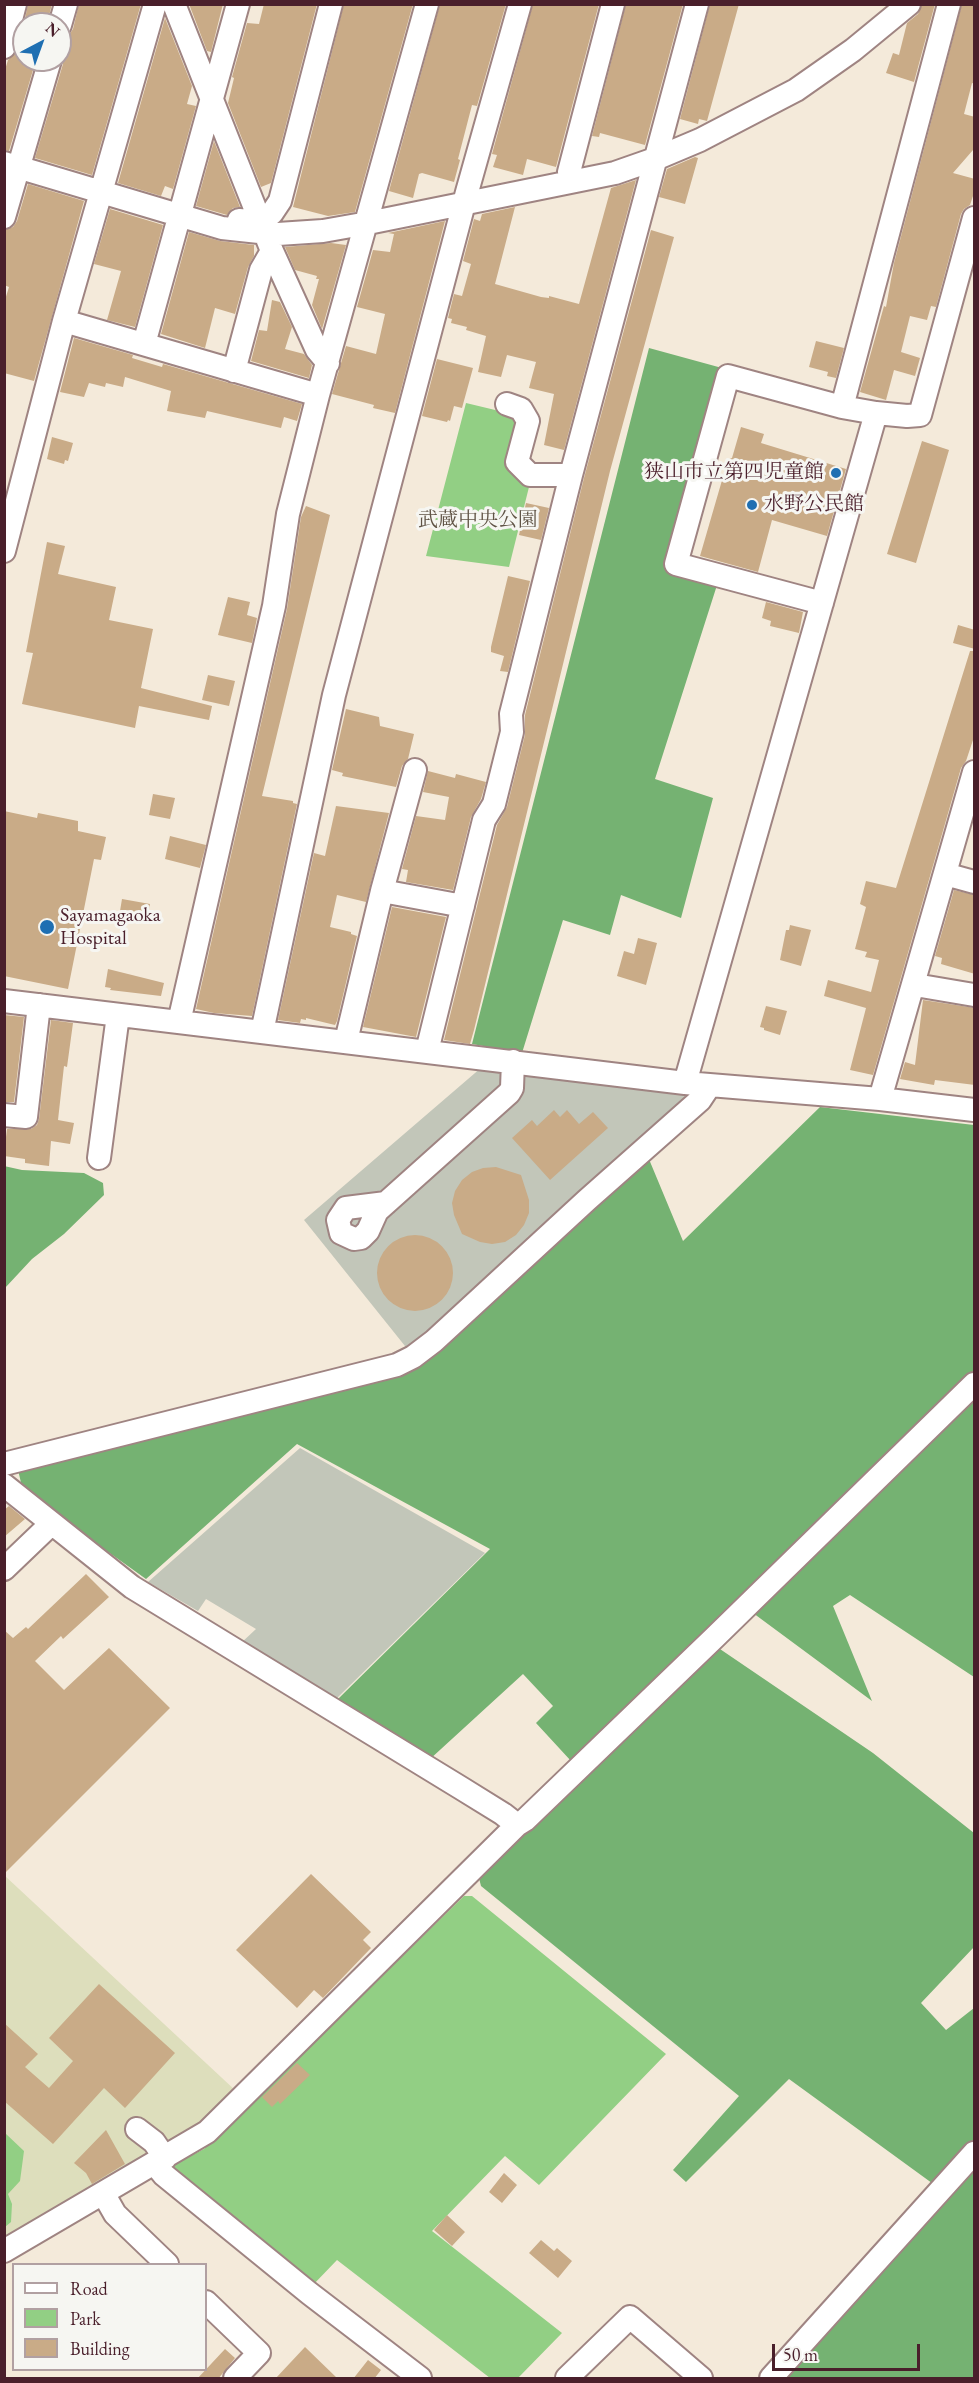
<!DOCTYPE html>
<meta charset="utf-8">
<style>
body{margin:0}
#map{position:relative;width:979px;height:2383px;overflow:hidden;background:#f4eada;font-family:"EB Garamond",serif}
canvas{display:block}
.frame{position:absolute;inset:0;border:6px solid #4a1f2b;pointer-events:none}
.legend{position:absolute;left:12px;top:2263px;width:195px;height:108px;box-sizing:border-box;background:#f6f6f2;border:2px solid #b1a0a2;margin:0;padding:8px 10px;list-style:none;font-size:18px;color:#4a1f2b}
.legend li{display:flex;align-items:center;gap:12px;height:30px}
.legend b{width:30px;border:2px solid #b1a0a2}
.north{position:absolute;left:12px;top:12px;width:60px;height:60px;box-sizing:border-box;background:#f6f6f2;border:2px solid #b1a0a2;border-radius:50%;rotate:41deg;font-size:16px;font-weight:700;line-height:24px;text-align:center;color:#4a1f2b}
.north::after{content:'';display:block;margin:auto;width:21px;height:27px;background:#1f6fb2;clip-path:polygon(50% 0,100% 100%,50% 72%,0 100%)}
.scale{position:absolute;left:772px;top:2344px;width:148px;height:27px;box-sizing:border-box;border:3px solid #4a1f2b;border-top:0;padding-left:8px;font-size:18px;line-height:21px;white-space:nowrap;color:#4a1f2b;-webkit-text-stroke:4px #f6f6f2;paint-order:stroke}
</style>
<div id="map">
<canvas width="979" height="2383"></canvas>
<div class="frame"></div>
<ul class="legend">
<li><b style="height:8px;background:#fff"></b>Road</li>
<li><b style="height:16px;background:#92cf84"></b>Park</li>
<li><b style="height:16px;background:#c9ab87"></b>Building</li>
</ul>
<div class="north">N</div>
<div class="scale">50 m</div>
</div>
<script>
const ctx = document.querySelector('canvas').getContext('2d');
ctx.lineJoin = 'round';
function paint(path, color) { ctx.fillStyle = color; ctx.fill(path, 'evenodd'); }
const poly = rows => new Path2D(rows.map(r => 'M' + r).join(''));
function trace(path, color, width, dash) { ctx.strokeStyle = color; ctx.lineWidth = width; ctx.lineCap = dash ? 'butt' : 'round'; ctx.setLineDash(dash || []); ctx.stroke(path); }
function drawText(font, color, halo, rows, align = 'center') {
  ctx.font = font + ' "EB Garamond","Noto Serif JP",serif'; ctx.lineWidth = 6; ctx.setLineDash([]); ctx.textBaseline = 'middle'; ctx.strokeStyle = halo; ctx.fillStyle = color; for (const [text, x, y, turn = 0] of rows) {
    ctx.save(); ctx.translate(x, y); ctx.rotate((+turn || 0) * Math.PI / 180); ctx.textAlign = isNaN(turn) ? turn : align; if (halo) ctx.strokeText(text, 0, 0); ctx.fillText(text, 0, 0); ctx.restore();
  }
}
paint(poly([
 [4,1875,236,2091,204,2123,4,2239]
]), '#dddebc');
paint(poly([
 [482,1067,687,1091,691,1100,409,1351,304,1220],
 [300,1448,485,1553,335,1700,240,1644,256,1629,206,1599,198,1611,148,1582]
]), '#c2c6b9');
paint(poly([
 [466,403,516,415,521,422,510,468,529,487,509,567,426,556],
 [464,1896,472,1896,666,2054,539,2185,505,2156,432,2231,562,2333,518,2378,490,2378,337,2260,312,2286,171,2166,204,2149],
 [5,2133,24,2151,20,2181,8,2194,12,2204,11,2222,5,2227]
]), '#92cf84');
paint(poly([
 [649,348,722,368,669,568,718,582,655,779,713,798,681,918,621,895,610,935,563,920,522,1053,472,1044],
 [820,1107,974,1125,974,1677,850,1595,833,1606,872,1701,753,1613,717,1647,873,1753,974,1833,974,1947,921,2003,946,2030,974,2008,974,2142,936,2186,789,2079,686,2182,673,2170,739,2096,481,1886,478,1874,583,1774,536,1723,553,1706,523,1674,429,1760,337,1700,490,1549,297,1444,146,1579,23,1491,18,1470,386,1379,646,1152,683,1241],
 [4,1166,22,1170,84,1173,103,1183,104,1195,64,1234,32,1259,5,1288],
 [974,2163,974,2378,783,2378]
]), '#75b272');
paint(poly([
 [28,4,52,4,47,24,24,24],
 [79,4,141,4,92,175,35,158,63,64,60,49,63,38,69,35,73,29],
 [189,4,223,4,211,52,207,51],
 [264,4,317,4,271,183,261,187,228,103,234,78,232,77,247,23,259,24],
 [344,4,413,4,355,212,328,216,293,207],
 [440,4,506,4,477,106,472,105,458,159,460,160,454,182,422,173,419,174,413,198,389,191],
 [533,4,599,4,556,167,527,159,523,175,493,167,497,155,492,154],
 [626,4,683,4,645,145,600,133,599,137,592,136],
 [710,4,739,4,707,121,699,119,698,124,680,119],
 [922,4,935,4,914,82,886,73,893,53,899,55,907,23,918,14],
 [962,4,975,4,975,84,972,83,964,114,975,117,975,145,973,150,953,173,975,179,975,190,970,205,964,209,961,214,936,307,931,306,927,320,910,316,901,352,920,358,915,376,894,370,886,400,860,392,884,306,886,307,894,263],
 [165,18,192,86,187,104,196,106,173,189,165,186,161,196,118,183],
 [17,51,24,53,24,60,36,60,9,151,4,150,4,73,8,60],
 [214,141,240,207,233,208,227,215,196,206],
 [695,157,698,158,685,204,659,197,667,169],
 [636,180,564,450,544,445,554,394,529,388,536,362,507,355,501,377,478,372,486,336,466,330,467,327,451,323,452,319,448,318,454,294,462,296,471,264,463,261,474,219,480,221,482,214,515,207,495,284,541,297,549,298,549,296,579,304,611,188],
 [28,184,84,201,34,381,4,373,4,303,9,287,4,285,4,230,13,227,17,221],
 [110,209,163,225,135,327,107,320,121,271,94,264],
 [445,221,395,413,373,408,374,405,332,394,346,346,376,354,385,314,357,307,373,250,390,252,394,234,388,233],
 [651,230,674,237,610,471,474,1030,470,1044,444,1040,497,825,507,807,525,735,525,715,584,478],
 [189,232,220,241,254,245,254,256,248,267,235,314,215,308,205,348,161,334],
 [331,243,346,245,322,329,312,305,319,279,316,279,317,276,295,270,285,247],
 [272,300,280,302,292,327,285,349,304,354,312,365,309,378,251,361,259,330,267,331],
 [74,338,133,355,132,358,162,367,163,364,302,404,297,421,284,417,281,428,207,411,205,418,167,411,171,391,125,377,123,387,106,383,105,387,89,383,84,397,60,392],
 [816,341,844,348,836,378,827,376,828,372,809,367],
 [437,359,473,368,462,408,454,406,450,421,448,420,447,422,422,416],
 [741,427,764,434,761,443,846,469,827,536,772,520,758,572,700,556,725,470,729,459,732,458],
 [52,437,73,443,68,461,65,460,64,464,47,459],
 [922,441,949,450,916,563,887,554],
 [526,503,549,508,541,540,519,535],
 [306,506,330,515,262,796,293,801,293,803,297,804,252,1016,214,1013,196,1009,287,609,301,517],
 [47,542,65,546,58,574,116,587,109,620,153,629,141,688,212,706,209,720,139,706,135,728,22,704,33,653,26,652],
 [508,576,530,581,508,672,500,671,504,656,491,652,491,647],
 [228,597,250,602,247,615,257,618,252,643,218,635],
 [766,602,803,612,799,633,770,626,771,621,762,618],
 [958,625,975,630,975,649,953,643],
 [970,651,975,651,975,734,966,761,961,768,873,1075,850,1070,866,1008,824,996,828,980,871,992,879,960,865,957,867,952,855,949,866,907,860,904,866,881,896,888],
 [208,675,235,681,229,706,202,700],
 [346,709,379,717,380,726,414,734,408,759,402,766,396,787,342,776,343,773,332,770],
 [428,771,455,778,456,774,486,782,481,799,471,817,453,890,406,882,408,870,402,869,416,816,445,820,449,797,423,792],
 [153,794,175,798,170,819,149,815],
 [336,806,389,813,366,902,337,895,330,927,351,932,351,934,357,936,337,1021,335,1025,306,1018,306,1020,301,1019,300,1023,278,1020,314,853,325,856],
 [4,811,37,818,38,813,78,821,78,831,106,837,101,860,94,859,68,989,4,976],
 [170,836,206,845,200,868,165,859],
 [954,890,975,895,975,974,941,964,942,958,935,956],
 [122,899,150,904,147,923,119,917],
 [392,907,446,917,416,1037,363,1027],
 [790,925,811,930,801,966,780,960,786,930,789,930],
 [638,938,657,943,646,985,617,976,624,951,634,954],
 [108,969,164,983,161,996,110,990,111,988,105,987],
 [923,1000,975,1008,975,1085,935,1080,934,1085,900,1079,905,1062,915,1065],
 [766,1006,787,1011,780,1035,764,1030,764,1028,760,1027],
 [4,1015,24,1017,14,1102,4,1102],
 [51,1020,73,1023,67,1067,64,1066,58,1120,74,1123,70,1144,51,1141,49,1166,25,1163,25,1159,4,1156,4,1153,7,1129,31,1129,37,1125,39,1119],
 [554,1110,560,1117,567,1110,579,1124,593,1112,608,1128,550,1180,512,1138,532,1120,537,1126],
 [496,1167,521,1175,529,1200,529,1213,524,1225,516,1235,505,1242,492,1244,480,1242,462,1234,454,1215,452,1203,455,1191,462,1180,472,1172,483,1168],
 '377 1273a38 38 0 1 1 76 0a38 38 0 1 1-76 0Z',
 [9,1506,25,1519,4,1537,4,1510],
 [86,1574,109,1597,63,1639,61,1636,35,1661,64,1690,109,1648,170,1708,4,1874,4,1630,13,1638,26,1627,28,1629],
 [311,1874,371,1932,363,1940,371,1948,323,1998,314,1990,297,2008,236,1950],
 [99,1984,175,2053,125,2108,104,2088,53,2144,4,2101,4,2023,38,2054,25,2067,49,2088,73,2061,49,2038],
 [297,2063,310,2075,280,2104,278,2101,272,2107,262,2097],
 [106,2130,125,2164,92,2184,86,2173,74,2163],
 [504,2173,517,2185,502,2203,489,2192],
 [447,2215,465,2232,452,2246,434,2230],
 [541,2240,554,2251,557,2248,572,2261,558,2278,529,2253],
 [305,2347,338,2379,275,2379],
 [225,2349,235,2358,218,2379,197,2379],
 [368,2360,381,2370,374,2379,353,2379]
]), '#c9ab87');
const minor = poly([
 [174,4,272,251,317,350,328,363],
 [60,25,66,4],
 [4,47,15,4],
 [4,163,222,228,278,234,323,231,368,223,615,173,655,159,700,140,796,90,853,50,909,4],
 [569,172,613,4],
 [4,217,50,60],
 [239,220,261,222,272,213,280,201,331,4],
 [64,321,318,395],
 [144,344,238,4],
 [234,371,261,270,272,251],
 [507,404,521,409,528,421,517,462,530,475,571,475],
 [876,413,907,416,920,415,974,218],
 [4,551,64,321,155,4],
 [822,603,676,564,728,376,842,407,949,4],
 [945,874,974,882],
 [382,891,463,906],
 [915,985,974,995],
 [4,1001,685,1083,880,1099,974,1110],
 [179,1022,274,606,288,514,318,395,427,4],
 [262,1032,334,695,467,192,520,4],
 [346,1041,382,891,415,770],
 [427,1051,484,820,494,804,512,732,511,714,571,475,697,4],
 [685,1083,876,413,842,407],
 [880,1099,974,772],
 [4,1115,26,1117,39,1005],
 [99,1158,118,1015],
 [386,1203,346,1208,338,1220,341,1233,354,1239,361,1238,368,1231,377,1211,509,1093,512,1088,513,1061],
 [4,1464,397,1365,413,1357,434,1341,587,1200,700,1100,710,1085],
 [4,1485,132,1587,461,1788,503,1814,517,1825],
 [4,1569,51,1524],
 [137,2129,154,2142,165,2158],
 [155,2164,164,2175,309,2293,420,2378],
 [103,2193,115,2214,167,2264],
 [4,2251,207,2132,517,1825,525,1820,715,1637,974,1384],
 [206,2302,259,2353,235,2378],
 [567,2378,630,2317,701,2378],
 [771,2378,974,2153]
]);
trace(minor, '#9f8482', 26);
trace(minor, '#fff', 22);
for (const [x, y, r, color] of [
 [836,473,6,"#1f6fb2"],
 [752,505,6,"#1f6fb2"],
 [47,927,8,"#1f6fb2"]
]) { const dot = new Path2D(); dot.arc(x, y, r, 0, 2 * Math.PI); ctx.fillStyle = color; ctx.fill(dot); trace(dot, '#f6f6f2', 2); }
drawText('20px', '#4a1f2b', '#f6f6f2', [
 ["狭山市立第四児童館",824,473,"right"],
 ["水野公民館",764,505],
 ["Sayamagaoka",60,916],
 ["Hospital",60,939]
], 'left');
drawText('20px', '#605446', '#f6f6f2', [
 ["武蔵中央公園",478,521]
]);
</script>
